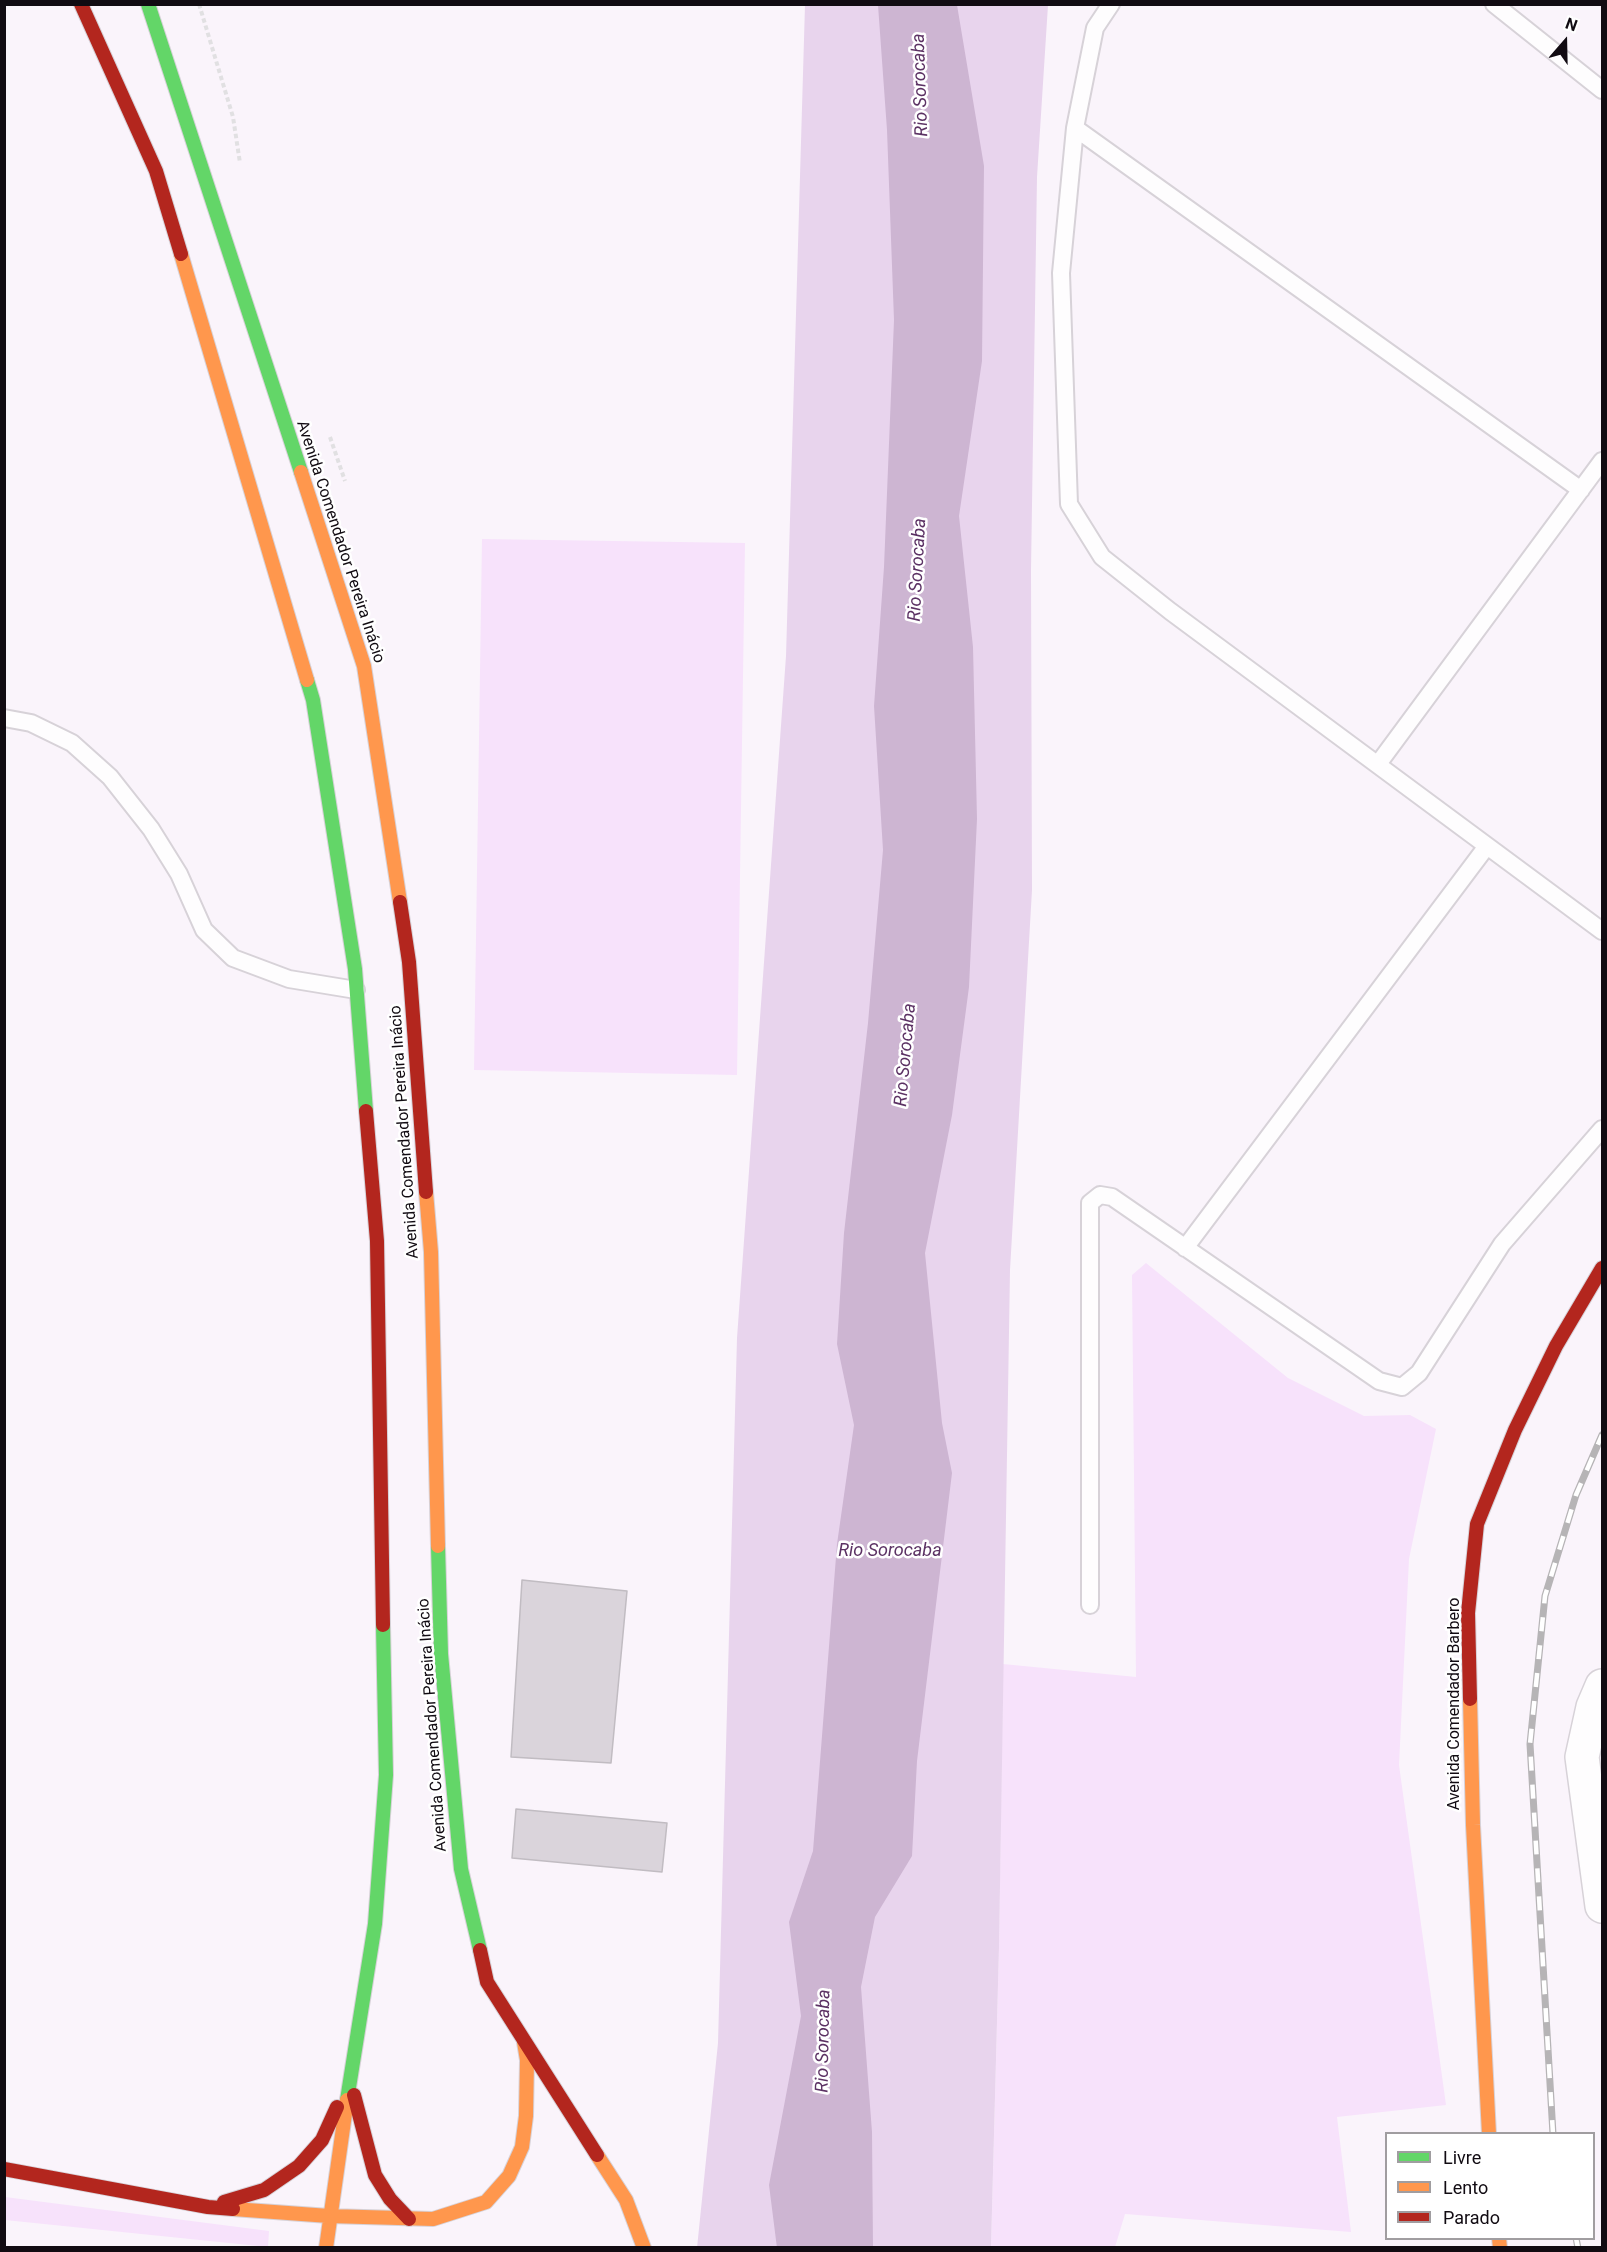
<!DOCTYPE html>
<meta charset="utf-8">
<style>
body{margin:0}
#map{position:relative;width:1607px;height:2252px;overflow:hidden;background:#faf4fb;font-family:Roboto,sans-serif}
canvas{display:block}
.frame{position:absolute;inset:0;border:6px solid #110b12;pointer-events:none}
.legend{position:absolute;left:1385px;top:2132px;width:210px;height:108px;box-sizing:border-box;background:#fff;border:2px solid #a09da0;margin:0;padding:8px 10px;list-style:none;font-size:18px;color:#110b12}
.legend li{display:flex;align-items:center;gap:12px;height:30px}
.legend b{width:30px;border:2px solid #a09da0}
.north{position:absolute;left:1535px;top:12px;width:60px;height:60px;-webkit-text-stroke:4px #fff;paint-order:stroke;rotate:20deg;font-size:16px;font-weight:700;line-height:24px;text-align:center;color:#110b12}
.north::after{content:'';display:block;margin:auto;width:21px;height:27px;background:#110b12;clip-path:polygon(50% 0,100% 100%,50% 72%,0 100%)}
</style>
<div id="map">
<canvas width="1607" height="2252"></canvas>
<div class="frame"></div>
<ul class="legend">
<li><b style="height:8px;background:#63d668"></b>Livre</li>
<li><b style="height:8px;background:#ff974d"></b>Lento</li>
<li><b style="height:8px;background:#b3261e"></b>Parado</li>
</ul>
<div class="north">N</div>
</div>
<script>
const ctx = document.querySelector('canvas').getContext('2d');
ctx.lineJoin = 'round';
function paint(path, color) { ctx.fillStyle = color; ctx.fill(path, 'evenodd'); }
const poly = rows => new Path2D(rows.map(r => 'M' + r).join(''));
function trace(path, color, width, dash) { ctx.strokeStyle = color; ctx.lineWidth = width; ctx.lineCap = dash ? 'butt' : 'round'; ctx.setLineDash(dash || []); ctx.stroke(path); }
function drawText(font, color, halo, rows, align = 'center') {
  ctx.font = font + ' Roboto,sans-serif'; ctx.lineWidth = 5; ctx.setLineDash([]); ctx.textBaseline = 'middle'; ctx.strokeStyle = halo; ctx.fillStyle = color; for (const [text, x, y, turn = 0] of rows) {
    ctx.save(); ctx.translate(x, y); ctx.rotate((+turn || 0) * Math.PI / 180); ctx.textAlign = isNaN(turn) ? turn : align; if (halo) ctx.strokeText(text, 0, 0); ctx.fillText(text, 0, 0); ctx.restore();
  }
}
paint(poly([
 [482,539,745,543,737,1075,474,1070],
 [1146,1263,1288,1378,1364,1416,1410,1415,1436,1429,1409,1559,1399,1765,1446,2105,1337,2117,1351,2232,1125,2214,1115,2247,991,2248,999,1947,1003,1664,1136,1677,1132,1275],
 [5,2197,269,2231,268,2247,5,2220]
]), '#f7e2fb');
paint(poly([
 [805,5,1048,5,1037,177,1031,570,1032,890,1010,1270,999,1947,991,2247,697,2248,718,2043,737,1338,786,656]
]), '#e8d4ed');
paint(poly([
 [878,5,957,5,984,166,982,361,959,516,973,647,977,819,969,987,952,1115,925,1253,942,1423,952,1473,917,1761,912,1856,875,1917,861,1987,872,2132,873,2247,777,2248,769,2185,801,2016,789,1922,813,1851,837,1544,854,1425,837,1344,844,1233,868,1023,883,850,874,706,884,567,894,320,887,130]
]), '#cdb5d2');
const building = poly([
 [522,1580,627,1591,611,1763,511,1757,522,1580],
 [516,1809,667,1823,662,1872,512,1858,516,1809]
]);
paint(building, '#dad4db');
trace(building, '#c1bcc2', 1.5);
const lane = poly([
 [1111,4,1095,28,1075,128,1061,273,1069,504,1102,557,1170,611,1602,931],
 [1494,4,1602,90],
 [1075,128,1581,490],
 [4,718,31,723,72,743,110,777,151,829,179,874,204,930,233,958,289,979,356,990],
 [1378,764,1602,461],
 [1185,1248,1487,846],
 [1090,1605,1090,1203,1100,1195,1112,1197,1379,1381,1402,1387,1419,1373,1502,1244,1602,1129]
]);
const street = poly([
 [1602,1686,1593,1707,1582,1757,1602,1906]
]);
const fast = poly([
 [148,4,301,472],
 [307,680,313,700,355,969,366,1111],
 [438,1546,441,1654,461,1869,480,1950],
 [347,2100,375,1924,386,1775,383,1625]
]);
const slow = poly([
 [181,254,307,680],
 [301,472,364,666,400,902],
 [426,1192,431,1252,438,1546],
 [1470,1699,1473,1825,1489,2134],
 [597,2155,626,2200,644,2248],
 [233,2209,329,2216,433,2219,486,2202,509,2176,522,2147,526,2116,527,2060,524,2042],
 [1499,2238,1500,2248],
 [326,2248,347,2100]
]);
const jam = poly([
 [81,4,156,171,181,254],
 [400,902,409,962,426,1192],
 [366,1111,377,1241,383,1625],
 [1470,1699,1468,1613,1477,1524,1515,1430,1556,1346,1602,1268],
 [480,1950,487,1982,597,2155],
 [354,2095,375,2175,390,2199,409,2219],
 [4,2169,208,2207,233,2209],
 [224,2202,264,2190,299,2166,322,2140,337,2107]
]);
trace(lane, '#d7d2d8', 20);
trace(street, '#d7d2d8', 36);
trace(fast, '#d7d2d8', 16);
trace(slow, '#d7d2d8', 16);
trace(jam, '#d7d2d8', 16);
trace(poly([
 [199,4,233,117,240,163],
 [330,437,345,481]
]), '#e1e0e2', 4, [4.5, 3]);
trace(lane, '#fefdfe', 16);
trace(street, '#fefdfe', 33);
trace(fast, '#63d668', 14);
trace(slow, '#ff974d', 14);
trace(jam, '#b3261e', 14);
const rail = poly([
 [1553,2134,1530,1744,1545,1596,1576,1495,1602,1435],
 [1576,2238,1578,2248]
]);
trace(rail, '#b6b4b6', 7);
trace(rail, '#fff', 4.5, [14]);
drawText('16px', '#110b12', '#fff', [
 ["Avenida Comendador Pereira Inácio",340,542,72],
 ["Avenida Comendador Pereira Inácio",405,1132,-94],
 ["Avenida Comendador Barbero",1455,1704,-90],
 ["Avenida Comendador Pereira Inácio",433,1725,-94]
]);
drawText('italic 18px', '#5c3264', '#fff', [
 ["Rio Sorocaba",921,85,-92],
 ["Rio Sorocaba",918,570,-87],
 ["Rio Sorocaba",906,1055,-85],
 ["Rio Sorocaba",890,1551],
 ["Rio Sorocaba",824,2041,-89]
]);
</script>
